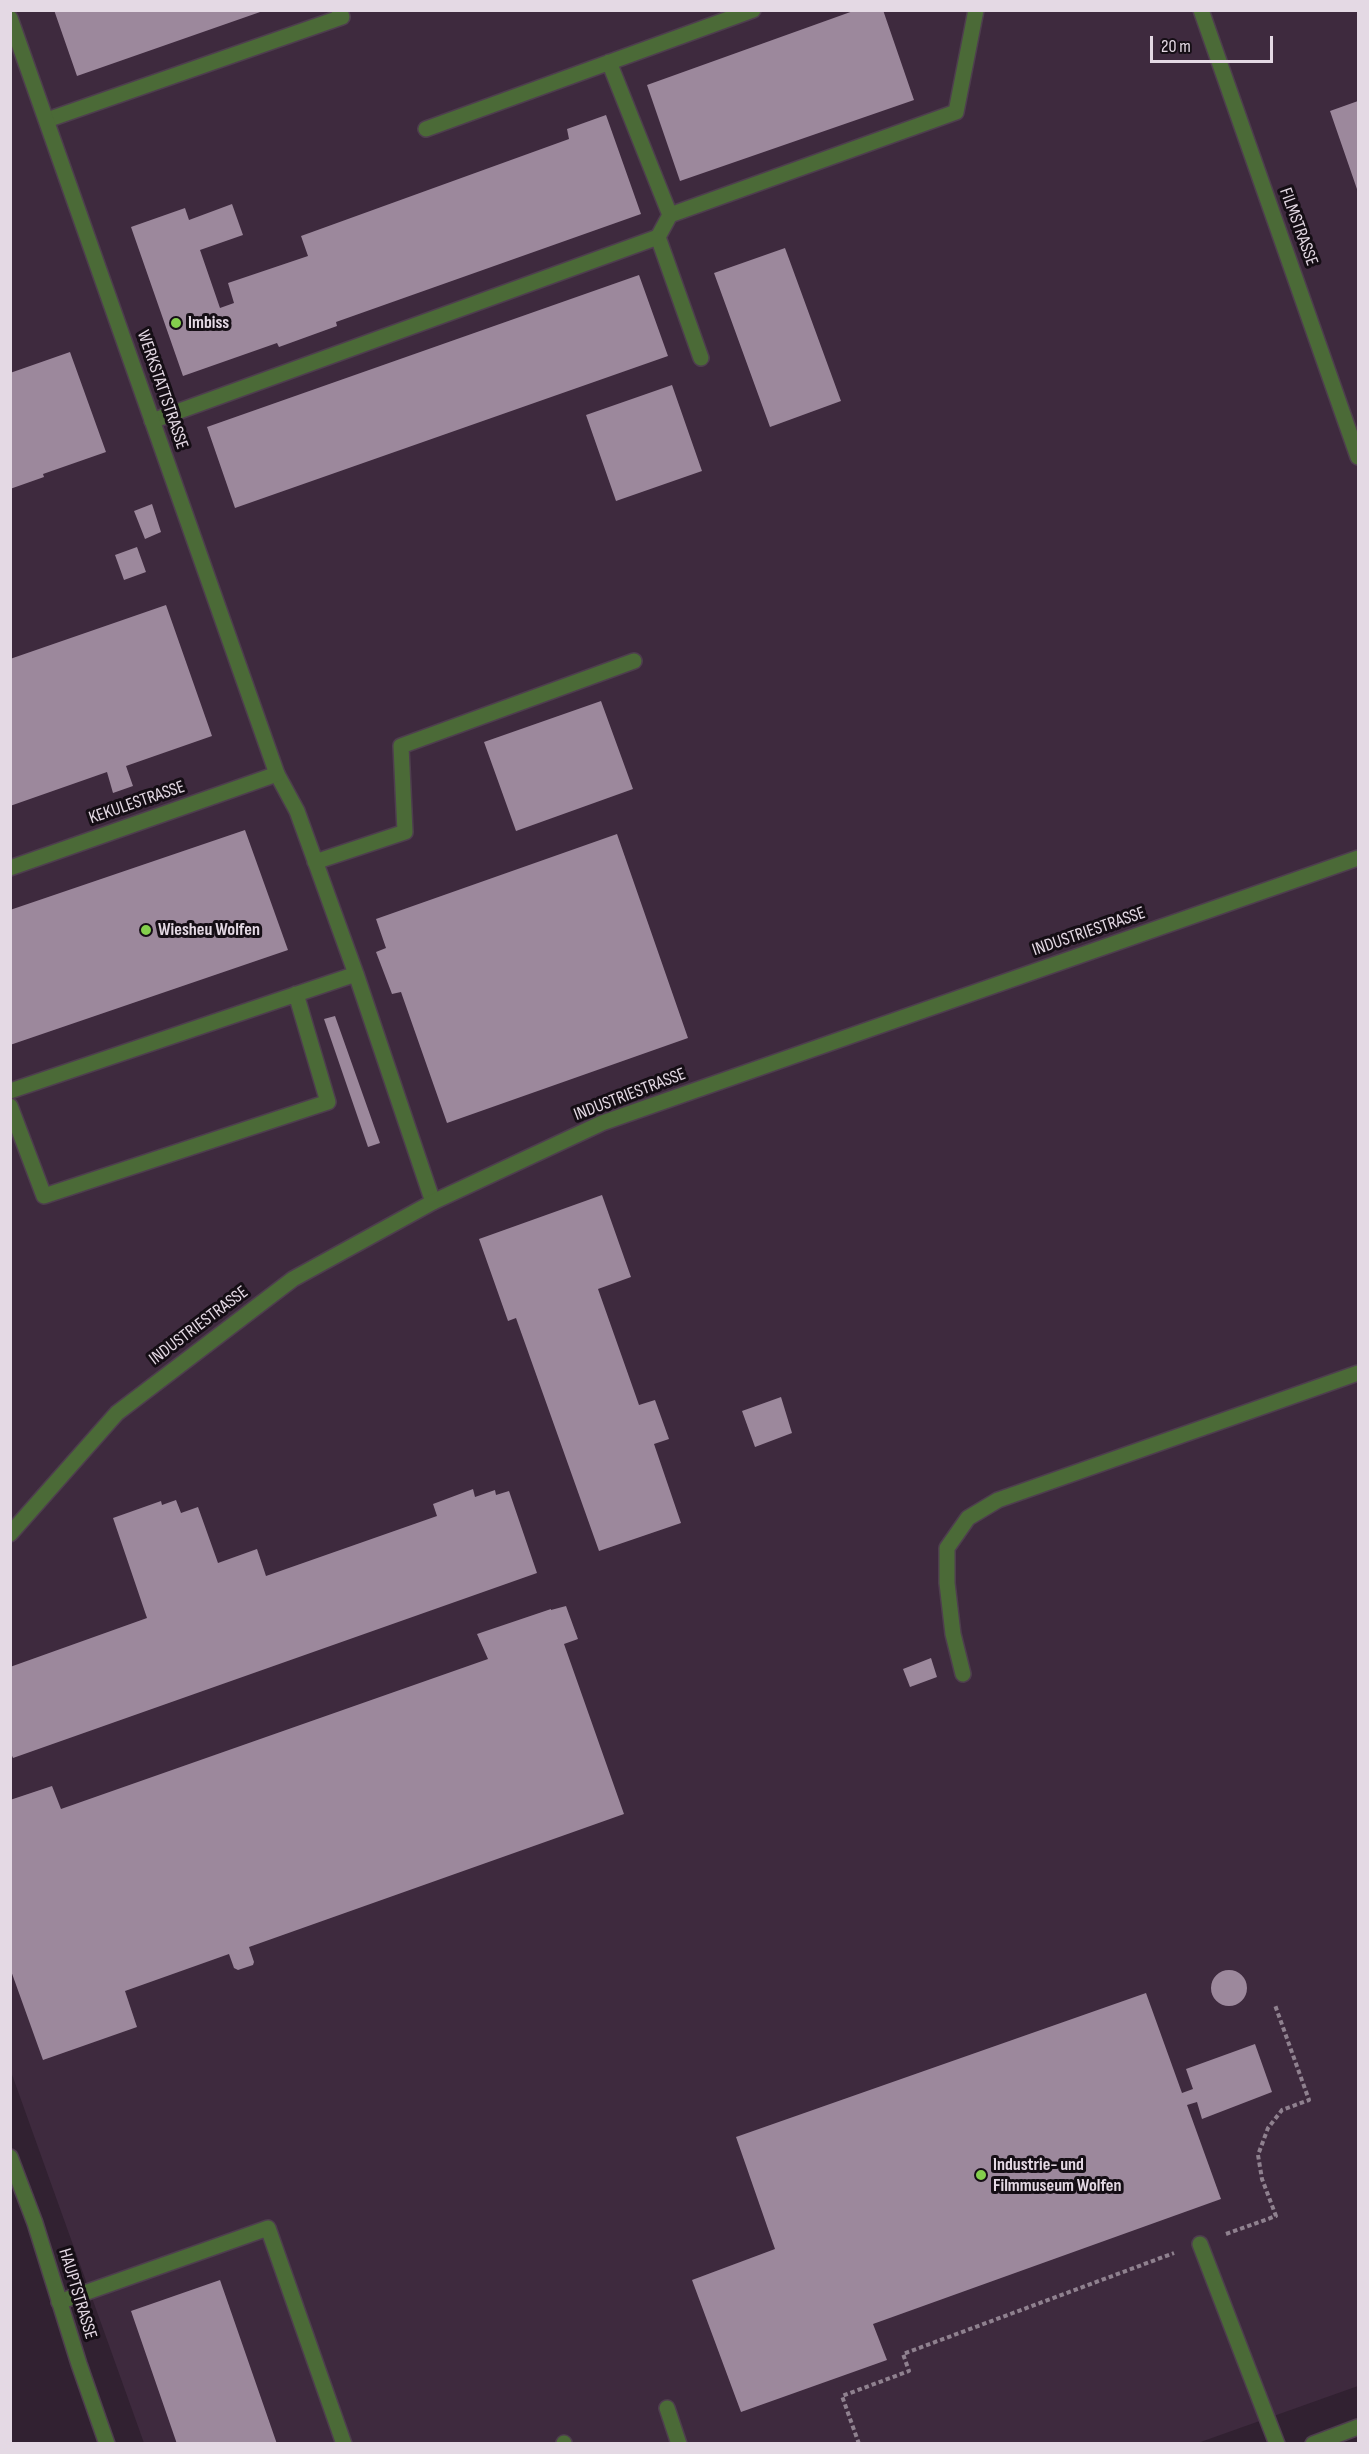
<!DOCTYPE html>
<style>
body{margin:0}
#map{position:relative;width:1369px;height:2454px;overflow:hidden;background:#312131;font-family:"Sofia Sans Condensed",sans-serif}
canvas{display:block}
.frame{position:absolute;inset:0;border:12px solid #e4d9e4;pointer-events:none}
.scale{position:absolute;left:1150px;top:36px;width:123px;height:27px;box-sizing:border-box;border:3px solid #e4d9e4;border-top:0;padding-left:8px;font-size:18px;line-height:21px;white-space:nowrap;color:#e4d9e4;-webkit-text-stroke:4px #150e15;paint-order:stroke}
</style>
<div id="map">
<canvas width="1369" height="2454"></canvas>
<div class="frame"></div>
<div class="scale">20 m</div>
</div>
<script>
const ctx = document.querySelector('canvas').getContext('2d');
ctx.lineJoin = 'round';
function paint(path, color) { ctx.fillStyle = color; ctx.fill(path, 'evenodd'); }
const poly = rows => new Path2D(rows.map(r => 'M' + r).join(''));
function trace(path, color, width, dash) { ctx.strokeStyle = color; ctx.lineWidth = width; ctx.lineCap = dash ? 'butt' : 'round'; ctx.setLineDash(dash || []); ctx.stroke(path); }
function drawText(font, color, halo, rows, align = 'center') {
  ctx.font = font + ' "Sofia Sans Condensed",sans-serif'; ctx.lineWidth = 6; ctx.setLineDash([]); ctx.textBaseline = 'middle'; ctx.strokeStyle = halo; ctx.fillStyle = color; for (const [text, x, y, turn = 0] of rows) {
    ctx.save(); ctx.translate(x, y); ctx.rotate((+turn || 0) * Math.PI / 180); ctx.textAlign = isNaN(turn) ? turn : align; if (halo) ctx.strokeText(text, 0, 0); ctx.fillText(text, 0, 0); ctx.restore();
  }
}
paint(poly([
 [10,11,1358,11,1358,2386,1195,2444,144,2443,10,2069]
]), '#3e2a3e');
paint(poly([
 [54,10,263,10,263,11,77,76],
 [856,10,883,10,914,100,680,181,647,85],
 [1358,101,1358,192,1330,111],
 [606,115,641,214,336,322,337,326,279,347,277,343,183,376,131,227,185,208,189,220,232,204,243,235,200,250,220,308,234,303,228,283,308,256,301,236,569,139,567,129],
 [785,248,841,401,770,427,714,273],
 [639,275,668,356,235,508,207,427],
 [70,352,106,452,43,474,44,477,10,489,10,373],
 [672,385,702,471,616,501,586,415],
 [152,504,161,532,145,539,134,511],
 [137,547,146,572,124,580,115,555],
 [166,605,212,736,126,766,133,786,113,793,107,772,10,806,10,659],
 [601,701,633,789,516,831,484,742],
 [245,830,288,950,10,1045,10,910],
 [617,834,688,1038,447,1123,401,992,392,994,376,952,386,948,376,919],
 [335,1016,380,1143,368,1147,324,1019],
 [602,1195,631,1277,598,1289,639,1405,655,1400,669,1439,654,1444,681,1523,599,1551,516,1318,508,1321,479,1239],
 [781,1397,792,1433,755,1447,742,1411],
 [473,1489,475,1497,495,1490,496,1495,509,1491,537,1573,13,1758,10,1751,10,1667,147,1618,113,1518,161,1501,162,1505,176,1500,181,1513,198,1507,218,1563,257,1549,266,1576,437,1516,433,1504],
 [566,1606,578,1639,564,1644,624,1814,249,1947,254,1962,253,1965,238,1970,234,1968,229,1954,125,1991,137,2027,43,2060,10,1968,10,1800,52,1786,61,1809,488,1659,477,1634,551,1609,551,1610],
 [931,1658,937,1677,910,1687,903,1669],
 '1211 1988a18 18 0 1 1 36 0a18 18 0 1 1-36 0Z',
 [1146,1993,1182,2093,1193,2089,1186,2069,1255,2044,1272,2092,1202,2119,1197,2102,1187,2105,1221,2199,873,2324,887,2360,741,2412,692,2280,775,2249,736,2137],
 [220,2280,277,2444,177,2444,131,2311]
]), '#9c889c');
const lane = poly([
 [609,62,670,215,956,112,976,10],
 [47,120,342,17,339,10],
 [426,129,753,10],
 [658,237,701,358],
 [152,421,658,237,670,215],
 [277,774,297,811,356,974],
 [315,862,405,832,401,746,634,661],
 [10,1091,356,974,433,1202],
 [10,1106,44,1196,328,1102,296,994],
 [963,1674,953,1634,947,1583,947,1548,968,1518,998,1500,1358,1373],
 [1200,2244,1277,2444],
 [59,2302,268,2228,344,2444],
 [667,2408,679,2444],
 [564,2443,564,2444]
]);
const street = poly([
 [1201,10,1358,457],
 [10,18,277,774,10,868],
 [10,1534,117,1413,293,1279,433,1202,602,1123,1358,858],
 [10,2157,35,2223,79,2364,107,2444],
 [1313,2444,1358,2427]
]);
trace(lane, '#4e3e4e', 18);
trace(street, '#4e3e4e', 18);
trace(poly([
 [1226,2234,1276,2216,1262,2179,1258,2155,1268,2128,1282,2110,1309,2100,1275,2005],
 [859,2444,842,2396,909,2371,903,2354,1174,2253]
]), '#8f818f', 4, [4.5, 3]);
trace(lane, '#4b6a37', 15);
trace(street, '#4b6a37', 15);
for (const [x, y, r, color] of [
 [176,323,6,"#84cf4d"],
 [146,930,6,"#84cf4d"],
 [981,2175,6,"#84cf4d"]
]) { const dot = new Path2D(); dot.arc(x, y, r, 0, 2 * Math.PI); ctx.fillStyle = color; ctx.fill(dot); trace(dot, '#150e15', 2); }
drawText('18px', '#e4d9e4', '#150e15', [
 ["FILMSTRASSE",1298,227,70],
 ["WERKSTATTSTRASSE",162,390,71],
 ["KEKULESTRASSE",137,803,-19],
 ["INDUSTRIESTRASSE",1089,932,-19],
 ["INDUSTRIESTRASSE",630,1095,-21],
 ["INDUSTRIESTRASSE",199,1326,-37],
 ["HAUPTSTRASSE",77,2294,73]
]);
drawText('bold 18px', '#e4d9e4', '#150e15', [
 ["Imbiss",188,323],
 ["Wiesheu Wolfen",158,930],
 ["Industrie- und",993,2165],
 ["Filmmuseum Wolfen",993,2186]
], 'left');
</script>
